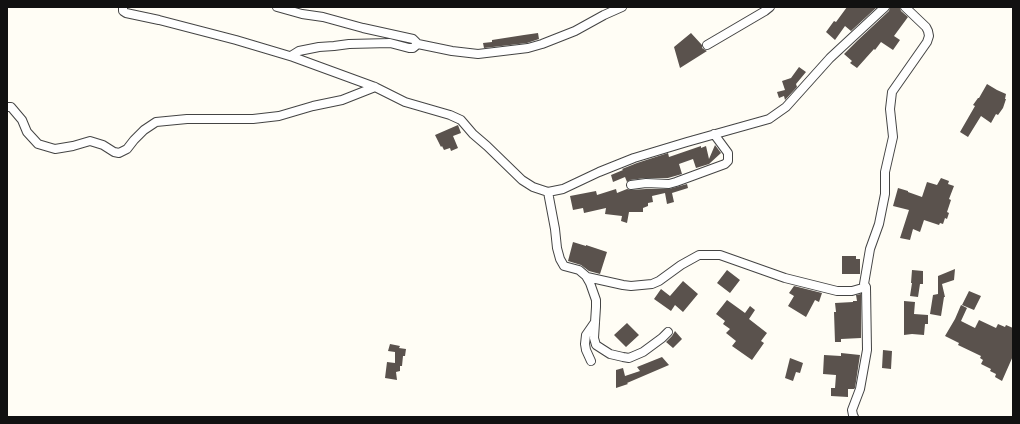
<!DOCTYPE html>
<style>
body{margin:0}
#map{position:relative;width:1020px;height:424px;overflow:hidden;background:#fffdf5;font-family:Spectral,serif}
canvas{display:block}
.frame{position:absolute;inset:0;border:8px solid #111;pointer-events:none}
</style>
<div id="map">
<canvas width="1020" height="424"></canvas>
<div class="frame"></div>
</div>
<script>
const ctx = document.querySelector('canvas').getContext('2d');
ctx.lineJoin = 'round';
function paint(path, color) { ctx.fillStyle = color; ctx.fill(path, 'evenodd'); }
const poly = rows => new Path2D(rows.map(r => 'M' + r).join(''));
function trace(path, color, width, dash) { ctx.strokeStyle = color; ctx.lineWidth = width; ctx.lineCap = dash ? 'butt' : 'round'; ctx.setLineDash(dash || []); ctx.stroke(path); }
paint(poly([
 [847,7,877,7,851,31,845,26,835,40,826,32,834,21,836,22],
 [890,7,900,7,901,11,908,17,894,36,900,40,893,50,881,42,875,50,874,49,857,68,850,63,852,61,844,54,857,41,889,11],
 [538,33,539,39,527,43,484,48,483,43,492,42,492,40,524,35],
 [691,33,702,45,702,48,707,51,680,68,674,47],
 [799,67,806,72,796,84,797,87,785,100,784,96,779,98,777,92,785,90,782,81,791,78],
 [987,84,997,90,1006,94,1005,99,1006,99,1003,108,998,115,996,114,991,123,981,116,968,137,960,132,975,106,973,105,978,98,979,98],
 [458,125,461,133,453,136,458,148,451,151,450,148,444,150,442,146,441,147,435,135],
 [715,145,721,153,709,164,696,168,693,159,679,164,682,174,668,178,645,178,630,180,627,182,625,177,613,182,611,175,623,170,622,169,637,163,668,153,669,157,701,146,701,148,706,146,709,159],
 [941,178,949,181,948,184,954,186,949,199,951,200,947,212,949,213,947,219,945,218,943,224,940,223,939,225,924,220,920,232,913,229,910,240,900,238,909,210,893,206,898,188,908,191,908,192,922,197,927,182,937,185],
 [687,184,688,188,672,193,674,202,667,204,665,193,652,196,653,202,648,203,648,206,643,208,643,212,629,212,627,223,621,221,622,216,605,214,606,208,584,213,583,208,573,210,570,196,596,191,597,195,616,189,617,193,627,189,631,190,646,189,669,189],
 [573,242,586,246,586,245,607,252,600,274,589,271,581,265,568,261],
 [842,256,856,256,856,259,860,259,860,274,842,274],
 [955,269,954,280,942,284,945,297,944,297,941,316,930,314,933,295,938,294,938,276],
 [727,270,740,280,730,293,717,283],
 [912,270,923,271,923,284,920,284,918,297,910,296,912,283,911,283],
 [683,281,698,294,683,312,675,305,671,311,654,299,661,289,670,296],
 [794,286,822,293,819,302,815,300,806,317,788,306,794,296,789,293],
 [969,291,981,296,974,310,962,305],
 [861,294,861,338,841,339,841,342,835,342,834,312,836,312,835,303,853,302,853,301,857,301,856,295],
 [727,300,745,313,750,306,755,310,749,319,767,333,761,341,764,343,752,360,732,346,736,341,726,333,730,329,723,324,725,321,716,314],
 [904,301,915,302,914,314,928,315,928,324,925,324,924,335,912,334,904,335],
 [961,305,967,308,961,321,975,328,979,320,996,328,998,324,1005,327,1006,325,1013,328,1013,356,1002,381,995,377,996,374,990,371,991,369,981,364,983,360,980,358,981,356,958,345,959,343,945,336,955,319],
 [627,323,639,335,626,347,614,335],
 [675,331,682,339,673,348,666,342,672,336],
 [390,344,400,346,399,348,406,349,405,356,403,356,402,366,400,366,400,371,396,372,397,380,385,378,387,362,395,363,395,352,388,351],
 [883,350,892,351,891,369,882,368],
 [841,353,860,355,855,388,854,389,848,389,848,397,831,396,831,388,835,388,836,375,823,374,824,355,841,356],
 [662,357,669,365,627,383,628,384,616,388,616,370,623,368,625,376,640,371,637,367],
 [790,358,803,363,800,373,796,372,793,381,785,378]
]), '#5a524d');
const street = poly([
 [123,7,123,11,126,13,159,20,236,40,293,57,375,87,405,102,450,115,461,120,473,134,487,146,522,180,533,187,548,192,563,189,599,172,634,158,687,142,769,119,786,107,830,58,885,7],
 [277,7,302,14,323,17,363,28,413,39,418,44,413,48,409,48,390,43,349,44,334,46,319,47,299,51,291,56],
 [418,44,452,51,478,54,528,48,542,44,575,31,604,15,622,7],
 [707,45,765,11,770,7],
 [7,107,11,107,22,120,27,132,38,144,55,149,73,146,90,141,103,145,114,152,119,153,127,149,134,140,144,130,156,122,187,119,253,119,279,116,313,106,342,100,375,87],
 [631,185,646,183,669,184,676,182,725,164,728,161,728,153,714,134],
 [548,192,555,229,557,248,560,259,564,266,579,270,586,276,590,283,596,300,596,307,594,338,596,345,610,354,623,357,629,358,643,352,662,338,668,332],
 [587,277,623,285,631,286,652,284,659,281,681,265,699,255,720,255,785,278,837,291,852,291,866,287],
 [591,361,586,350,585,344,586,335,595,322],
 [854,417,853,415,852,410,860,389,867,350,866,287,864,284,870,249,879,224,885,194,885,172,893,137,890,109,892,92,927,42,929,36,928,31,926,27,905,7]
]);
trace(street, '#444', 10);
trace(street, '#fff', 8);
</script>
